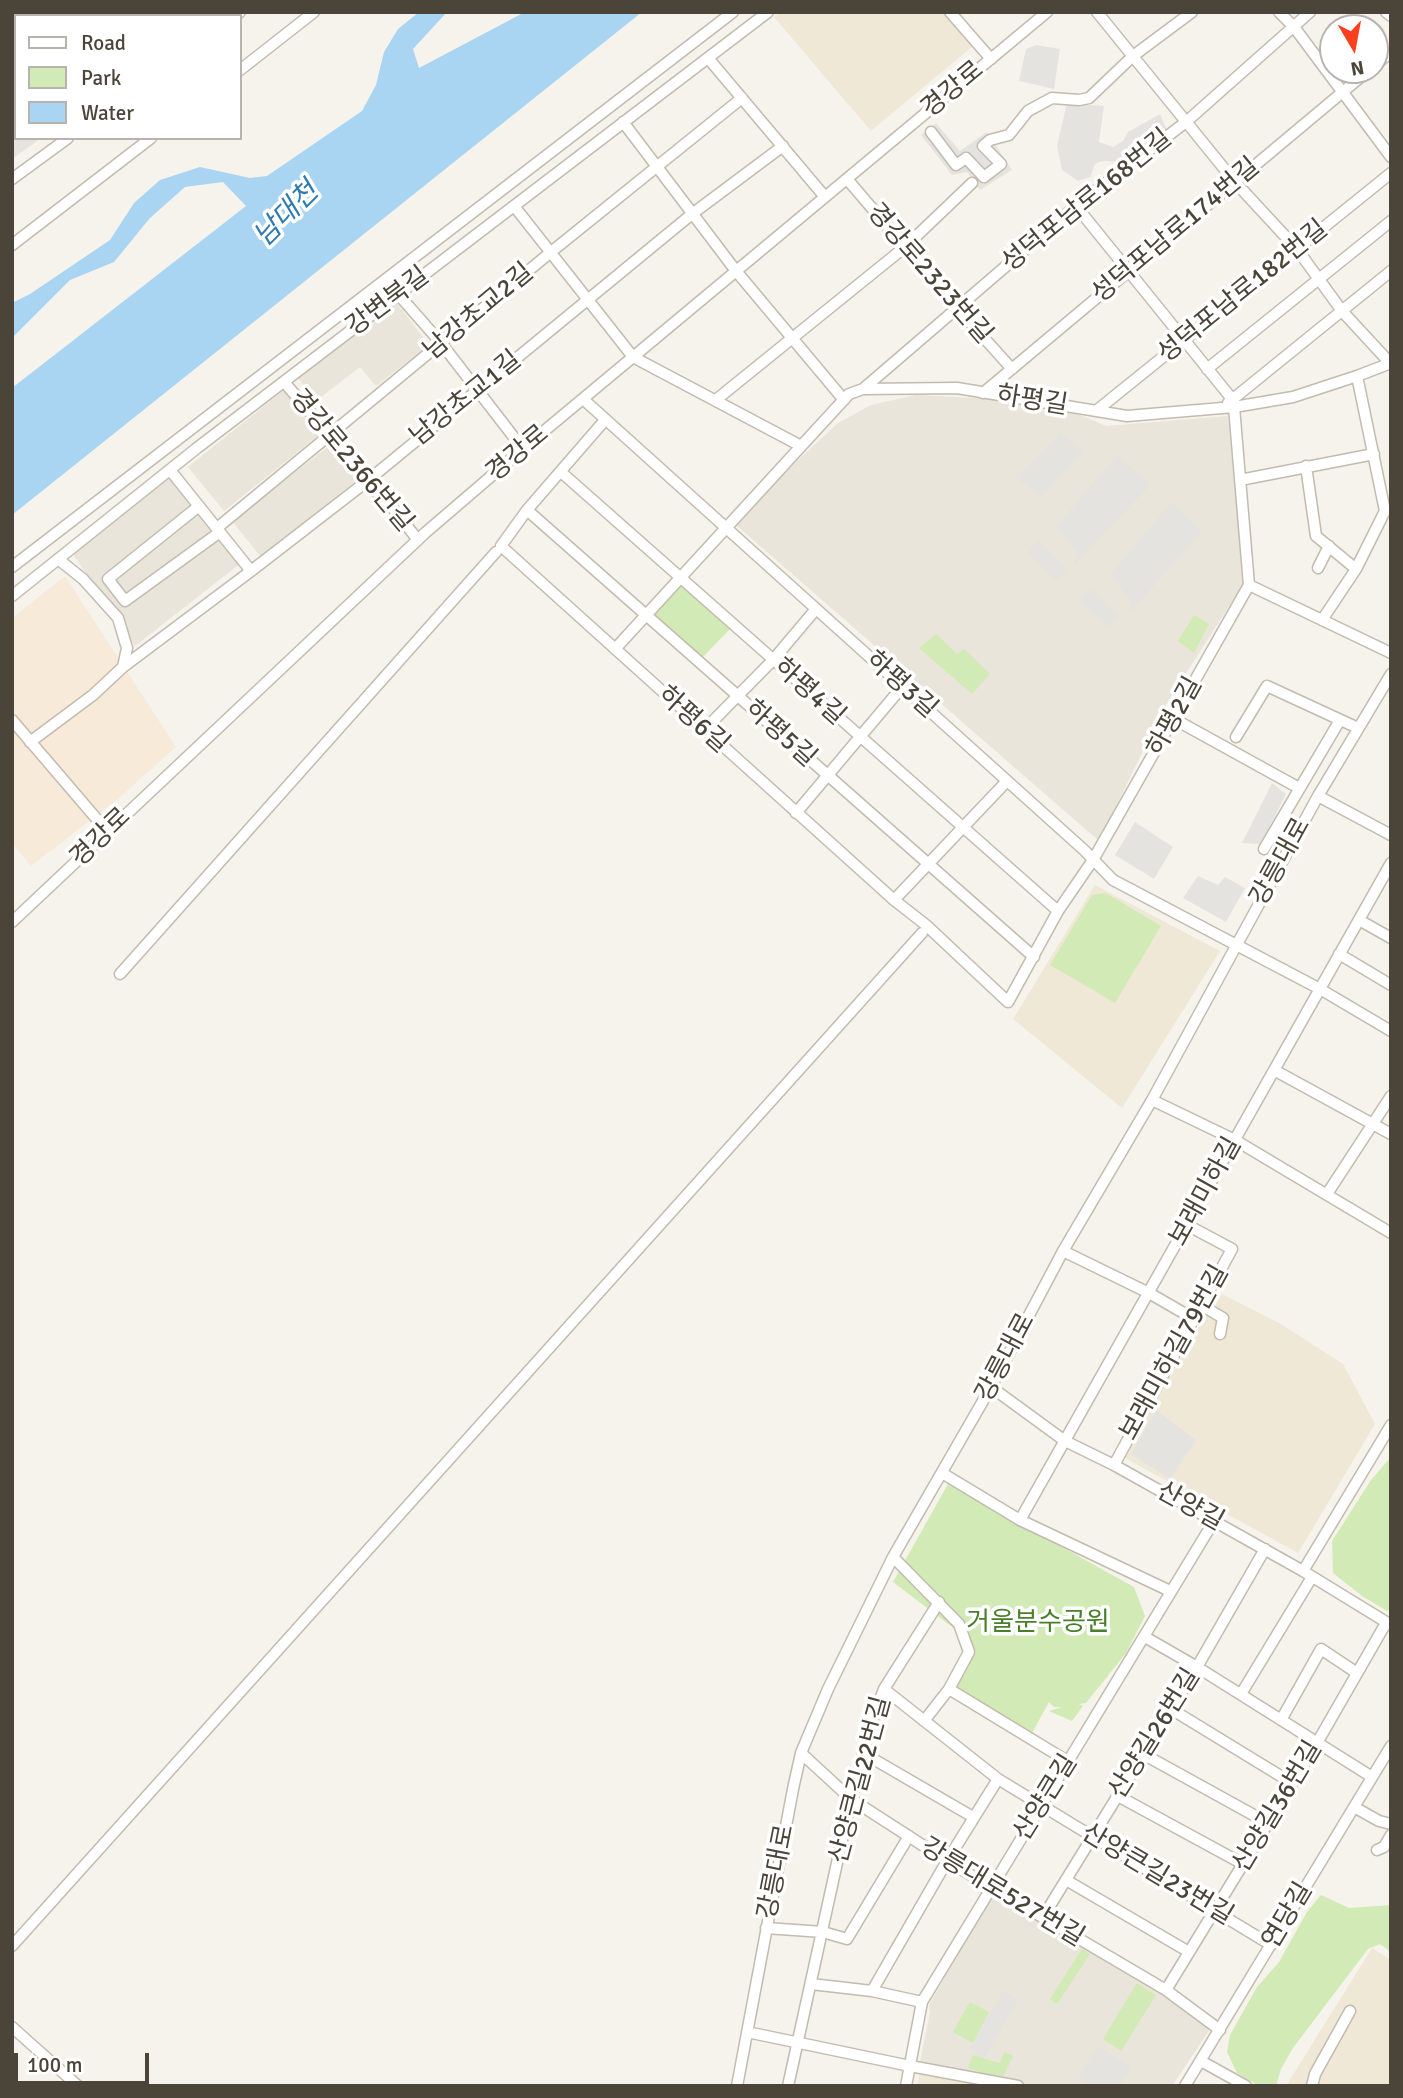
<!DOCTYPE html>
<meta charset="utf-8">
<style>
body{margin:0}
#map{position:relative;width:1403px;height:2098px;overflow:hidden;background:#f6f3ec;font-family:Signika,sans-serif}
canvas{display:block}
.frame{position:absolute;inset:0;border:14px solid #4b4439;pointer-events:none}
.legend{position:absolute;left:14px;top:14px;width:228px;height:126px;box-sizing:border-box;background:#fff;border:2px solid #b7b4b0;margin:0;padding:9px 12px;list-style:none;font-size:21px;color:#4b4439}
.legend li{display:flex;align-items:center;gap:14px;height:35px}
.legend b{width:35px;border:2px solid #b7b4b0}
.north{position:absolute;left:1319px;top:14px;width:70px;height:70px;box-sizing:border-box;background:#fff;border:2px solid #b7b4b0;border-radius:50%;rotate:170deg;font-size:19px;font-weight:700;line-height:28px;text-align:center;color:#4b4439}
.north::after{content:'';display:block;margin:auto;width:24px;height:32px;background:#fc3f1d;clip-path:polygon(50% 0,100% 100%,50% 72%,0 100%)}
.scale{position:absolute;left:14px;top:2053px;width:135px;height:32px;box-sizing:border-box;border:4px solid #4b4439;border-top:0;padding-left:9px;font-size:21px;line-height:24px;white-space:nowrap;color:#4b4439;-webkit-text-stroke:5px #fff;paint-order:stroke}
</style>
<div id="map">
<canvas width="1403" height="2098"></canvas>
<div class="frame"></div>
<ul class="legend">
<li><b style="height:9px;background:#fff"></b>Road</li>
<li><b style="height:19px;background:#d2eab5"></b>Park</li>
<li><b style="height:19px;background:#a9d4f2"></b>Water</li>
</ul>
<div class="north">N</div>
<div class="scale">100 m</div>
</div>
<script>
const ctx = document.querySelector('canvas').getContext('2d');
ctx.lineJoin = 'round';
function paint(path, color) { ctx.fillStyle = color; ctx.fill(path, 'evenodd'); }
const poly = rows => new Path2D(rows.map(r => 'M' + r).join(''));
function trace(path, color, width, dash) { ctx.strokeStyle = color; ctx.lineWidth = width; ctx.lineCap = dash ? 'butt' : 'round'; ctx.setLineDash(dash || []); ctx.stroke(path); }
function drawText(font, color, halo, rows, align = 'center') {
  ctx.font = font + ' Signika,"Noto Sans KR",sans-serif'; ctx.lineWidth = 7; ctx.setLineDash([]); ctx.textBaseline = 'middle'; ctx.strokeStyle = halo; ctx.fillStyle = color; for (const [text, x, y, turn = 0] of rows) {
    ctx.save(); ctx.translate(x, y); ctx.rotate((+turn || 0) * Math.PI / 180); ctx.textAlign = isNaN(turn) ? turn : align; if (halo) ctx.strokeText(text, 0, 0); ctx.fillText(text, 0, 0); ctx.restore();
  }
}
paint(poly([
 [396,302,429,345,376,386,360,367,316,401,298,378],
 [284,390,320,434,224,511,188,467],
 [916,395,1013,400,1066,409,1106,426,1228,416,1244,583,1165,706,1099,841,737,526,777,480,838,423,871,405],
 [329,446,356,481,260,556,232,521],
 [171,477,241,563,135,646,74,556,76,550],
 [993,1893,1164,1992,1210,2029,1172,2086,1026,2086,920,2062,930,2012,929,2005]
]), '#eae5da');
paint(poly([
 [65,576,176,747,119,798,31,866,12,843,12,746,15,744,12,739,12,618]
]), '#f7ead8');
paint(poly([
 [12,12,216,12,211,16,16,16,16,138,41,138,12,159]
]), '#e6e2dd');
paint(poly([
 [781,12,945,12,973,46,871,131,774,17],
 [1095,885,1220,951,1122,1108,1013,1019],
 [1218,1292,1281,1324,1343,1364,1375,1424,1298,1553,1125,1458],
 [1372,1948,1391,1960,1391,2086,1286,2086],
 [920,2072,988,2086,917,2086]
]), '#efe8d6');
paint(poly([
 [681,582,731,628,701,659,652,616],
 [1194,615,1209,624,1194,653,1178,641],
 [936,634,957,654,964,649,990,674,972,694,919,648],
 [1106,893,1161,926,1115,1003,1050,965,1092,895],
 [1391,1457,1391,1608,1387,1611,1362,1596,1333,1573,1332,1541,1371,1480],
 [948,1484,1134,1587,1145,1616,1126,1653,1086,1703,1079,1704,1083,1706,1072,1721,1049,1711,1062,1707,1054,1707,1049,1702,1032,1733,951,1687,965,1653,956,1630,893,1582],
 [1321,1895,1349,1908,1391,1905,1391,1952,1380,1944,1368,1949,1293,2048,1281,2069,1276,2086,1259,2086,1237,2073,1227,2052,1230,2035,1257,1987,1279,1962,1307,1912],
 [1082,1949,1090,1954,1057,2004,1050,1999],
 [1137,1983,1156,1995,1121,2051,1103,2039],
 [970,2002,989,2012,973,2043,953,2032],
 [1005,2052,1013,2056,1003,2077,996,2074,995,2077,968,2068,973,2055,999,2063]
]), '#d2eab5');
paint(poly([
 [1036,45,1060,49,1054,89,1019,81,1026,49],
 [1067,103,1104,106,1099,142,1113,147,1123,141,1128,132,1160,114,1167,130,1121,162,1102,161,1095,164,1090,177,1078,181,1062,170,1057,146],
 [936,123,960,151,987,132,1012,170,980,190,967,172,952,175,921,135],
 [1060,433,1083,451,1041,497,1017,478],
 [1117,455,1150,485,1073,566,1078,553,1057,526],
 [1172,502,1202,532,1131,611,1127,610,1131,602,1111,574],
 [1038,540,1067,568,1057,581,1028,553],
 [1091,588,1118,616,1109,627,1079,601],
 [1272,783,1286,794,1261,844,1242,843],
 [1135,822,1173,847,1154,879,1115,855],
 [1198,876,1218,885,1225,877,1245,888,1226,922,1183,898],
 [1156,1410,1196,1440,1170,1479,1131,1454],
 [1003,1991,1018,2000,984,2058,970,2049],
 [1098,2046,1131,2068,1119,2086,1091,2086,1078,2078]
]), '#e5e3e0');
paint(poly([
 [419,12,447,12,413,49,419,68,525,12,642,12,12,515,12,388,246,206,223,182,185,187,150,218,114,262,70,280,12,338,12,303,30,294,110,240,134,203,160,180,200,167,250,178,267,176,362,111,376,85,384,52,398,29]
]), '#a9d4f2');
const minor = poly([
 [111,12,113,16],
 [950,12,991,59],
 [1097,12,1235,182,1297,249,1342,311,1390,363],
 [1279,12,1294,27,1391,157],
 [1386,12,1391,16],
 [235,16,240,12],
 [708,58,825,197],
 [1375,65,1391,52],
 [240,70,314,12],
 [623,122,736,271,844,400],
 [931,132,956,165,966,158,984,177,1001,164,983,146,990,140,1009,135,1028,111,1052,98,1079,100,1089,98,1133,56,1192,12],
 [12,179,68,138],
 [847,179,957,308,1012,369],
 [514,206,633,357,801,446],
 [1076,206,1232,399],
 [12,245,151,138],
 [398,294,441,343,523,449],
 [1207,369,1391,221],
 [284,382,330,435,366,482,392,507,418,540],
 [863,389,1076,206,1186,122,1310,12],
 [983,393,1369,70],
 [583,399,1084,850,1113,880,1320,989,1391,1031],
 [717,399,905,247,972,183],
 [1228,403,1391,271],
 [1096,411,1391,173],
 [605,420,527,510,501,546,894,900,926,925,1008,1002,1058,911,1093,860,1249,585,1234,407],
 [1306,466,1316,536,1356,569],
 [170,470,251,571,366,482,692,214,783,146],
 [561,472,1058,911],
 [1240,480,1374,454],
 [199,506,108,579,125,601,220,532],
 [527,510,1034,957],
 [217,528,551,252,742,98],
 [12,567,733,12],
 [1318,568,1329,546],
 [1249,585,1391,653],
 [12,596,197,448,768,12],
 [1322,620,1356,569,1385,511,1357,376],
 [615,649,849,394,863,389,957,388,1127,416,1234,407,1293,397,1357,376,1391,363],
 [123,667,251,571],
 [1174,719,1299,788],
 [12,720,107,831],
 [704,730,773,660,816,609],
 [1236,737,1267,686,1358,728],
 [30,742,93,695,123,667,127,648,118,618,83,579,58,559],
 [1318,796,1391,835],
 [796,813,902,687],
 [1264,849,1340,720],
 [894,900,1007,781],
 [1359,920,1391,938],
 [12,922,425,533,531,442,1047,12],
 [1339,954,1391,985],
 [120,974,496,552],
 [1274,1070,1391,1134],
 [1152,1100,1235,1140,1391,1233],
 [1327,1194,1391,1096],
 [1063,1251,1149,1293,1194,1319],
 [1201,1305,1223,1318,1220,1334],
 [991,1387,1065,1441,1114,1465,1303,1571,1391,1625],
 [1114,1465,1232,1249,1187,1225],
 [942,1473,1020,1520,1170,1591],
 [1020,1520,1391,863],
 [893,1557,959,1624,969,1652,949,1689,924,1721],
 [1303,1571,1391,1425],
 [1145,1637,1197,1667,1372,1777],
 [884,1689,998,1779,1271,1945],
 [949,1689,1069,1762],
 [1241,1694,1312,1577],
 [1171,1709,1292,1783],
 [1281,1720,1321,1649,1357,1673],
 [801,1753,851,1799,947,1861,1166,1990,1220,2030],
 [863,1753,973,1817],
 [1143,1754,1268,1823],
 [1118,1796,1243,1864],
 [1354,1807,1379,1821,1391,1824],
 [1377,1850,1384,1847,1391,1835],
 [1066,1880,1189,1952],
 [1043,1917,1197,1667,1265,1549],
 [766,1928,823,1932,847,1939,909,1836],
 [12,1946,922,933],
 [811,1984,872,1991,922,2002],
 [1166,1990,1317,1743,1386,1623],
 [872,1991,947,1861,998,1779],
 [12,2027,78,2086],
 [747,2032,910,2066,1018,2086],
 [1201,2061,1246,2086],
 [737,2086,793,1789,801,1753,828,1689,893,1557,991,1387,1063,1251,1152,1100,1318,796,1391,674],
 [788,2086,851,1799,874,1715,884,1689,939,1602],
 [906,2086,922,2002,1214,1521],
 [1185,2086,1391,1746],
 [1312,2086,1315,2074,1350,2011]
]);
trace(minor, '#c2bbae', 13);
trace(minor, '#fff', 10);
drawText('26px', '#4b4439', '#fff', [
 ["경강로",953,90,-40],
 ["성덕포남로168번길",1087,201,-39],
 ["성덕포남로174번길",1176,231,-40],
 ["경강로2323번길",929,274,49],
 ["성덕포남로182번길",1243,292,-39],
 ["강변북길",388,302,-37],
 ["남강초교2길",479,312,-40],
 ["남강초교1길",466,399,-39],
 ["하평길",1032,401,9],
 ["경강로",518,454,-40],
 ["경강로2366번길",351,461,50],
 ["하평3길",901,685,42],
 ["하평4길",809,692,42],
 ["하평2길",1175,717,-61],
 ["하평6길",693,720,42],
 ["하평5길",780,734,42],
 ["경강로",101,838,-44],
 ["강릉대로",1281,862,-61],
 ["보래미하길",1206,1192,-61],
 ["보래미하길79번길",1175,1353,-61],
 ["강릉대로",1006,1358,-62],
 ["산양길",1190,1507,29],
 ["산양길26번길",1155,1734,-58],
 ["산양큰길22번길",861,1780,-75],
 ["산양큰길",1046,1798,-58],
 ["산양길36번길",1278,1807,-59],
 ["강릉대로",777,1872,-79],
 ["산양큰길23번길",1157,1875,31],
 ["강릉대로527번길",1002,1893,31],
 ["연당길",1288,1916,-59]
]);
drawText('26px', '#4a7f2a', '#fff', [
 ["거울분수공원",1038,1623]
]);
drawText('italic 28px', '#2e7ab2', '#fff', [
 ["남대천",287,215,-45]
]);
</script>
